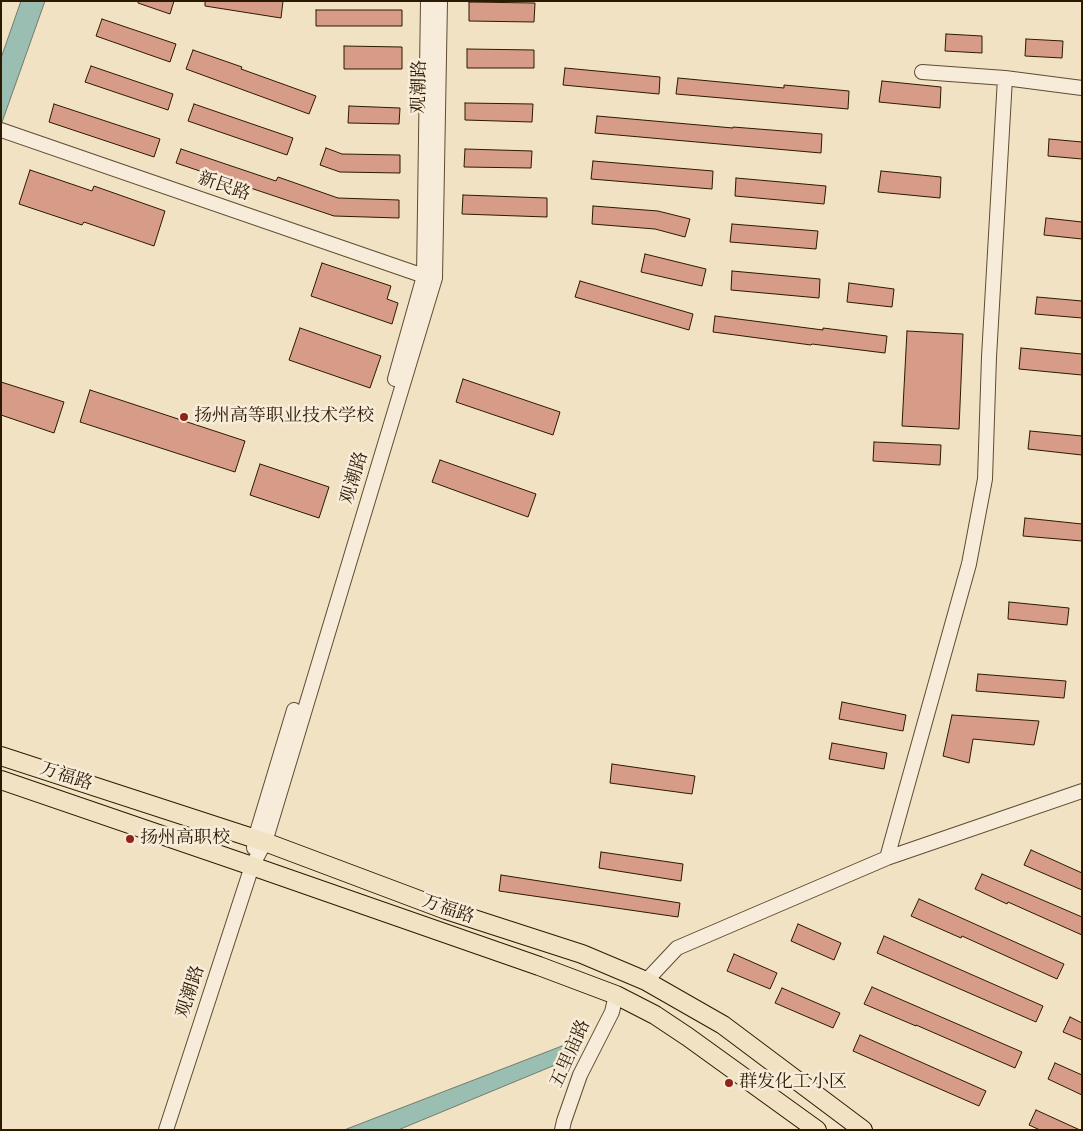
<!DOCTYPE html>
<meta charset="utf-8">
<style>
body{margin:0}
#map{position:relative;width:1083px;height:1131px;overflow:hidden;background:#f2e2c4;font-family:"Libre Bodoni",serif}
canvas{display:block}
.frame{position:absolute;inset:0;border:2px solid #2c1901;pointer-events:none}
</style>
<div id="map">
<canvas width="1083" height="1131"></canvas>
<div class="frame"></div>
</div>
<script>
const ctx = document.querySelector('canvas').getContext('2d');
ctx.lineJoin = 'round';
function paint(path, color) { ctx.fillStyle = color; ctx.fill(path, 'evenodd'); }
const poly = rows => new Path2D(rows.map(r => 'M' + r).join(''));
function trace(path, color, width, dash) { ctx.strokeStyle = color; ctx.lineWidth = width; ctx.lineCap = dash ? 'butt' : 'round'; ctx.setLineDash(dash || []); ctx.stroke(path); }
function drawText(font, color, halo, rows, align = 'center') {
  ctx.font = font + ' "Libre Bodoni","Noto Serif SC",serif'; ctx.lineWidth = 5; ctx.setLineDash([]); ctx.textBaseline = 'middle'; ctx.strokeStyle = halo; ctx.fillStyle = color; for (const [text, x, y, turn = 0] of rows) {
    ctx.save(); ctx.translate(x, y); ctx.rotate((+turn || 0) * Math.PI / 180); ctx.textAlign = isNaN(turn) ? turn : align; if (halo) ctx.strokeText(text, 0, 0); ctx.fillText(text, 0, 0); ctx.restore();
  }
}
const water = poly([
 [21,1,45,1,1,125,1,58,21,1],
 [562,1046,572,1058,398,1130,344,1130,562,1046]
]);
paint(water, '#9bbeb3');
trace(water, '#6f7c6c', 1);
const building = poly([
 [138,1,174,1,170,14,138,3,138,1],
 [205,1,283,1,281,18,205,6,205,1],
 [469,2,535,3,534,22,469,21,469,2],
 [316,10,402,10,402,26,316,26,316,10],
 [102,19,176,44,170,62,96,36,102,19],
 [946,34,982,36,982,53,945,51,946,34],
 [1026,39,1063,41,1062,58,1025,56,1026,39],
 [344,46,402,47,402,69,344,69,344,46],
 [467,49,534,50,534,68,467,68,467,49],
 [193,50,242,67,241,69,316,96,309,114,186,69,193,50],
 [91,66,173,94,168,110,85,82,91,66],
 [565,68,660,77,659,94,563,85,565,68],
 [678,78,784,88,784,85,849,91,848,109,676,94,678,78],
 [882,81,941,87,940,108,879,102,882,81],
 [465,103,533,104,532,122,465,120,465,103],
 [54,104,160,139,154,157,49,122,54,104],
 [194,104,293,138,287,155,188,121,194,104],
 [349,106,400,108,399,124,348,123,349,106],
 [597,116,733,128,733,127,822,134,821,153,595,133,597,116],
 [1049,139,1082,142,1082,159,1048,156,1049,139],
 [326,148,342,154,400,155,400,173,340,172,320,165,326,148],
 [181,149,276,181,278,177,338,198,399,200,399,218,334,216,176,163,181,149],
 [465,149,532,151,531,168,464,167,465,149],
 [593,161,713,171,712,189,591,179,593,161],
 [30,170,92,191,94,186,165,211,154,246,84,222,82,225,19,204,30,170],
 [881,171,941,177,940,198,878,192,881,171],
 [736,178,826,186,824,204,735,196,736,178],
 [463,195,547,198,547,217,462,214,463,195],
 [593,206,658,211,690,219,685,237,655,229,592,224,593,206],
 [1046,218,1082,222,1082,239,1044,235,1046,218],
 [732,224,818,231,816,249,730,242,732,224],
 [645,254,706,269,702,286,641,272,645,254],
 [322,263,391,286,387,299,398,303,392,324,311,296,322,263],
 [732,271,820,279,819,298,731,290,732,271],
 [580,281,693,314,689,330,575,297,580,281],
 [849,283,894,289,892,307,847,302,849,283],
 [1037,297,1082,301,1082,318,1035,314,1037,297],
 [715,316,823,330,823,328,887,336,885,353,812,344,811,345,713,332,715,316],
 [300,328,381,356,370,388,289,360,300,328],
 [907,331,963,334,959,429,902,426,907,331],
 [1021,348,1082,354,1082,375,1019,369,1021,348],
 [463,379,560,412,553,435,456,402,463,379],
 [1,382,64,402,54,433,1,415,1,382],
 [90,390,245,441,235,472,80,422,90,390],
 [1030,431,1082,436,1082,455,1028,449,1030,431],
 [874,442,941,445,940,465,873,461,874,442],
 [440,460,536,494,528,517,432,482,440,460],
 [260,464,329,487,319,518,250,495,260,464],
 [1025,518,1082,524,1082,541,1023,536,1025,518],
 [1009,602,1069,608,1067,625,1008,619,1009,602],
 [978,674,1066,681,1064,698,976,691,978,674],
 [842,702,906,715,903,731,839,719,842,702],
 [952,715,1039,721,1034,745,973,739,969,763,943,756,952,715],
 [832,743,887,753,884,769,829,759,832,743],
 [612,764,695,776,692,794,610,783,612,764],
 [1031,850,1082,873,1082,890,1024,865,1031,850],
 [601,852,683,864,681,881,599,868,601,852],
 [982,874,1082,917,1082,935,1008,902,1007,904,975,889,982,874],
 [501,875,680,903,678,917,499,891,501,875],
 [919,899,1064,964,1057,979,962,936,961,938,911,916,919,899],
 [798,924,841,943,834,960,791,941,798,924],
 [884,936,1043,1006,1036,1022,877,953,884,936],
 [734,954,777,973,770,989,727,971,734,954],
 [872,987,1022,1052,1015,1068,916,1025,916,1026,864,1004,872,987],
 [782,988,840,1013,833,1028,775,1003,782,988],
 [1070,1017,1082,1023,1082,1040,1063,1032,1070,1017],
 [860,1035,986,1091,979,1106,853,1051,860,1035],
 [1055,1063,1082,1075,1082,1095,1048,1079,1055,1063],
 [1036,1110,1080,1130,1040,1130,1029,1125,1036,1110]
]);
paint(building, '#d69c87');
trace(building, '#2c1901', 1);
const minor = poly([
 [922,72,1005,78,1082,88],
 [1,130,424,276,431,277],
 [395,379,424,276,428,1],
 [254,848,255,839,294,710],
 [887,858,969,564,985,479,989,357,1005,78],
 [646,981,677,948,887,858,1082,791],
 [166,1130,252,866,265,842,435,278,440,1],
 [562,1130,564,1121,580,1075,612,1012,616,995]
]);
const major = poly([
 [1,756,265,842,446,910,582,954,646,981,723,1025,863,1130],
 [1,780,252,866,539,966,616,995,655,1015,688,1037,817,1130]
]);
trace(minor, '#5e4b32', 16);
trace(major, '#2c1901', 20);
trace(minor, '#f7ecd9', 14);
trace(major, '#f2e2c4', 18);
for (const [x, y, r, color] of [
 [184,417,5,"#8f2418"],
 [130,839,5,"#8f2418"],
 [729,1083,5,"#8f2418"]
]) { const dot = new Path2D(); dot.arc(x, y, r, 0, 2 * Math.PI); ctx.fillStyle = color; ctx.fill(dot); trace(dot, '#f7ecd9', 2); }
drawText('18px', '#2c1901', '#f7ecd9', [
 ["观潮路",420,87,-89],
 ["新民路",224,187,19],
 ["观潮路",355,478,-73],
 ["万福路",66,777,18],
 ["万福路",448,910,19],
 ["观潮路",191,992,-72],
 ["五里庙路",571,1054,-66]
]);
drawText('18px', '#2c1901', '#f7ecd9', [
 ["扬州高等职业技术学校",194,417],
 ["扬州高职校",140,839],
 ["群发化工小区",739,1083]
], 'left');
</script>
